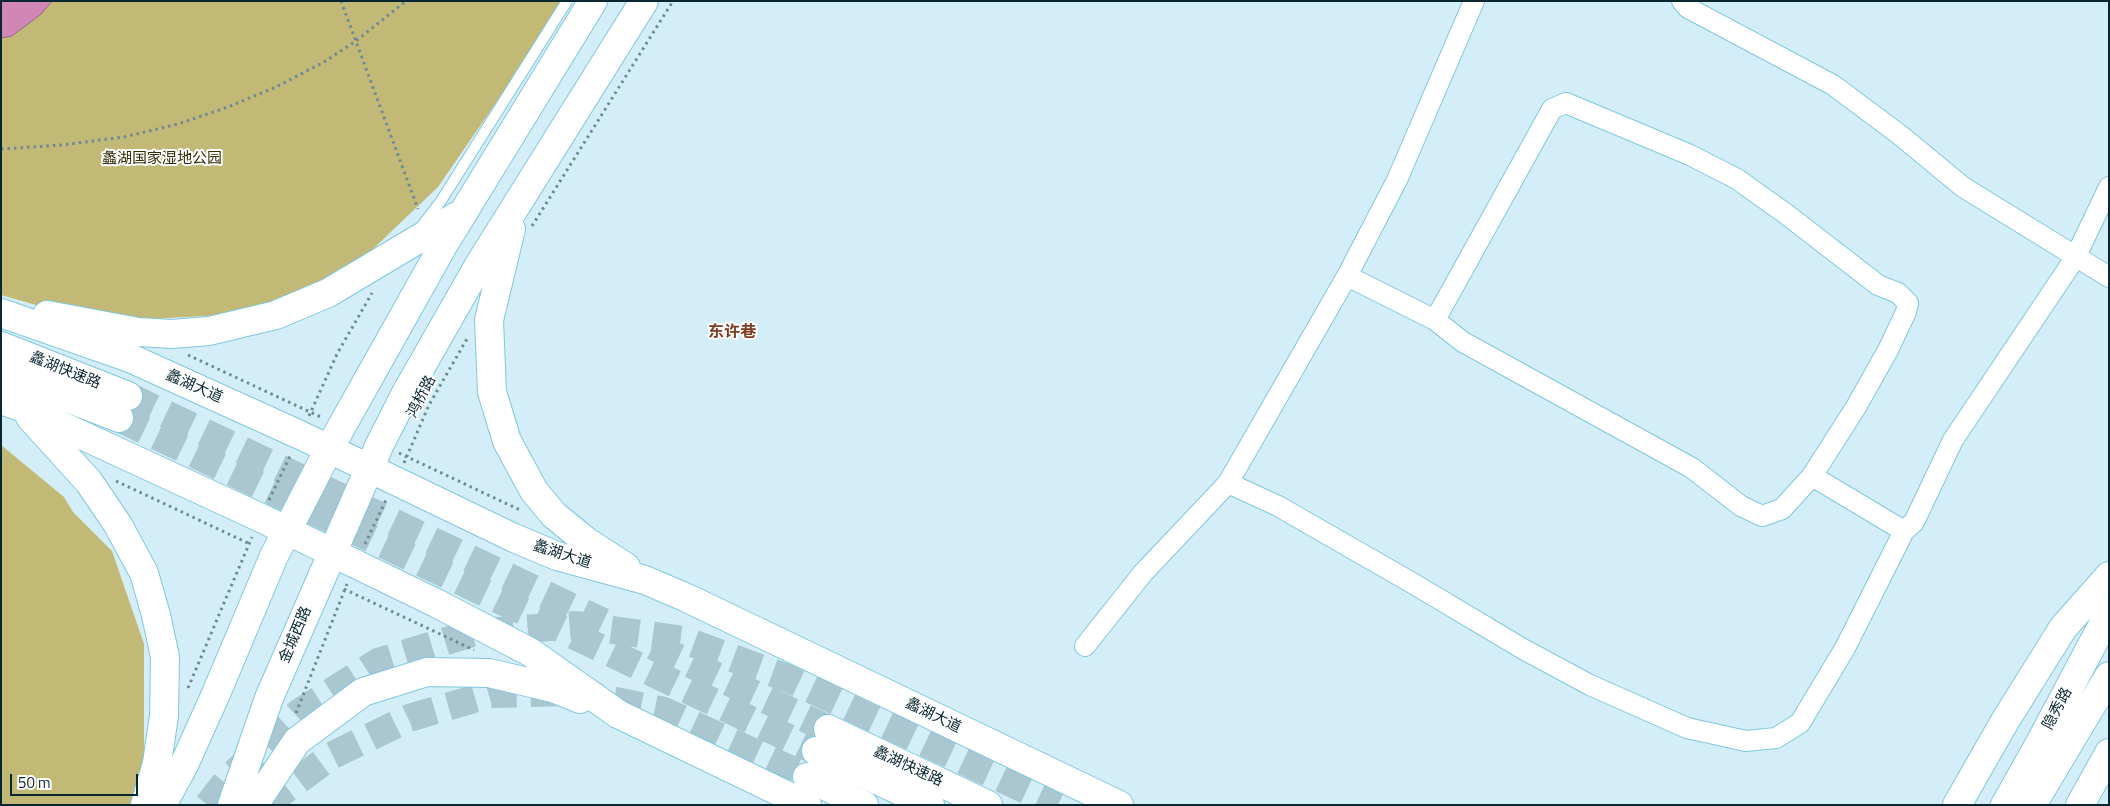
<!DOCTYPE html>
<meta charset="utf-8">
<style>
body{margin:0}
#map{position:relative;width:2110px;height:806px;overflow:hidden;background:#d3eef8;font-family:"Titillium Web",sans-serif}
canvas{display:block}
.frame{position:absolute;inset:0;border:2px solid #082730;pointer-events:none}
.scale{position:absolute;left:10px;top:774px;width:128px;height:22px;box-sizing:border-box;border:2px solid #082730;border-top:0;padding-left:6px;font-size:15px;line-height:18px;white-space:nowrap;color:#082730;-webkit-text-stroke:4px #fff;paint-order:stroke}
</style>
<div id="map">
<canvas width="2110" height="806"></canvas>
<div class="frame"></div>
<div class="scale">50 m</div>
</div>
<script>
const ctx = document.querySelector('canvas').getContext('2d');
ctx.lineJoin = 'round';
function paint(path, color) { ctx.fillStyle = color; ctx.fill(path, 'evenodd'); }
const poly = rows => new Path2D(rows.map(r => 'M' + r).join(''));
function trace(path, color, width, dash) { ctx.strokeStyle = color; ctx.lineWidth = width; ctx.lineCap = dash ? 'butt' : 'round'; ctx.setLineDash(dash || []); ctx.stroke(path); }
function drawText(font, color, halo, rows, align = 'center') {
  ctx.font = font + ' "Titillium Web","Noto Sans SC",sans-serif'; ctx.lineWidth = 4; ctx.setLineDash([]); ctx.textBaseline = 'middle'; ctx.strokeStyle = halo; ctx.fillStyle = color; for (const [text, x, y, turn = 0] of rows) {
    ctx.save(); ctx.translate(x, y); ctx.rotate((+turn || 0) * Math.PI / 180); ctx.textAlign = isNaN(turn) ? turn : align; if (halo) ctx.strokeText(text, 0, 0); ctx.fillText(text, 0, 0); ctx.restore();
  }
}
paint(poly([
 [1,1,566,1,438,187,354,267,241,314,95,322,1,295],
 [1,445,64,497,73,512,112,551,144,644,144,772,130,805,1,805]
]), '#c2b976');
const water = poly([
 [1,1,52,1,41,14,12,36,1,38,1,1]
]);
paint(water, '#d186b6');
trace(water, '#956a8e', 1);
trace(poly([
 [128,396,603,622],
 [119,418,816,751],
 [653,646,828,729],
 [208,805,229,778,300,712,378,662,472,633,577,625,684,640,787,678,1058,805],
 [265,805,331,756,409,718,491,694,574,692,664,711,807,777]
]), '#aac6d0', 28, [28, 14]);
const service = poly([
 [421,227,441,201,567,1]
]);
const minor = poly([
 [1682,1,1688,8,1833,85,1900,135,1963,187,2109,277],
 [1347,276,1435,320,1463,342,1692,468,1741,506,1762,516,1782,509,1812,476,1856,407,1888,350,1906,312,1908,303,1898,293,1878,285,1786,214,1737,179,1690,155,1566,103,1552,109,1435,320],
 [1812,476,1904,531],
 [1228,483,1278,506,1414,584,1523,649,1590,685,1687,728,1746,741,1776,738,1800,723,1845,648,1904,531,1914,522,1953,440,2075,258,2109,187],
 [1085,646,1143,573,1228,483,1347,276,1397,180,1474,1]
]);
const secondary = poly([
 [1957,805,2005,721,2063,628,2109,576],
 [2005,805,2041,741,2109,613],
 [2032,805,2109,676],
 [2080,805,2109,753]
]);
const primary = poly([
 [511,229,489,320,492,392,507,441,534,491,554,515,586,541,626,567],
 [1,313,130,358,300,435,514,538,557,556,645,580,687,598,1119,805],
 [47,315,138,332,172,334,209,331,276,315,328,293,457,216],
 [1,400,21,407,261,518,436,603,530,652,618,714,807,805],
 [30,417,89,482,118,525,144,573,156,615,165,657,164,716,157,763,145,805],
 [162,805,183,767,215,696,274,556,329,449,444,244,593,1],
 [232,805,269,698,380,444,406,393,479,265,644,1],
 [254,805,297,741,363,692,427,672,489,673,553,688,580,699]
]);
const trunk = poly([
 [1,346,128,396],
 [1,372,119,418],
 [828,729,988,805],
 [816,751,930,805],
 [807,777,864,805]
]);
trace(service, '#80c7df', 12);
trace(minor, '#80c7df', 22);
trace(secondary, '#80c7df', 30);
trace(primary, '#80c7df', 30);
trace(trunk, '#80c7df', 30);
trace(poly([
 [341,1,418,209],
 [1,149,62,145,124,137,178,124,228,107,276,87,324,62,356,41,406,1],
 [532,226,673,1],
 [188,355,323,418],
 [309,416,337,354,372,293],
 [399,453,520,510],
 [404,463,429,405,468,337],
 [116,481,250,544],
 [269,500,291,454],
 [365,544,386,500],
 [344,589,474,650],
 [188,688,252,537],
 [296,713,347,584]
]), '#6e8b95', 3, [2.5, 4]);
trace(service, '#fff', 10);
trace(minor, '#fff', 20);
trace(secondary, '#fff', 28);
trace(primary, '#fff', 28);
trace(trunk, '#fff', 28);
drawText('15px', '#322d06', '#fff', [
 ["蠡湖国家湿地公园",162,159]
]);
drawText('15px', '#082730', '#fff', [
 ["蠡湖快速路",65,371,22],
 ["蠡湖大道",194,387,24],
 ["鸿桥路",422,397,-63],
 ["蠡湖大道",562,555,18],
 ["金城西路",296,635,-67],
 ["隐秀路",2058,709,-62],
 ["蠡湖大道",933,716,26],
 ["蠡湖快速路",908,767,25]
]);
drawText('bold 16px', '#7e3c22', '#fff', [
 ["东许巷",732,333]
]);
</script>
